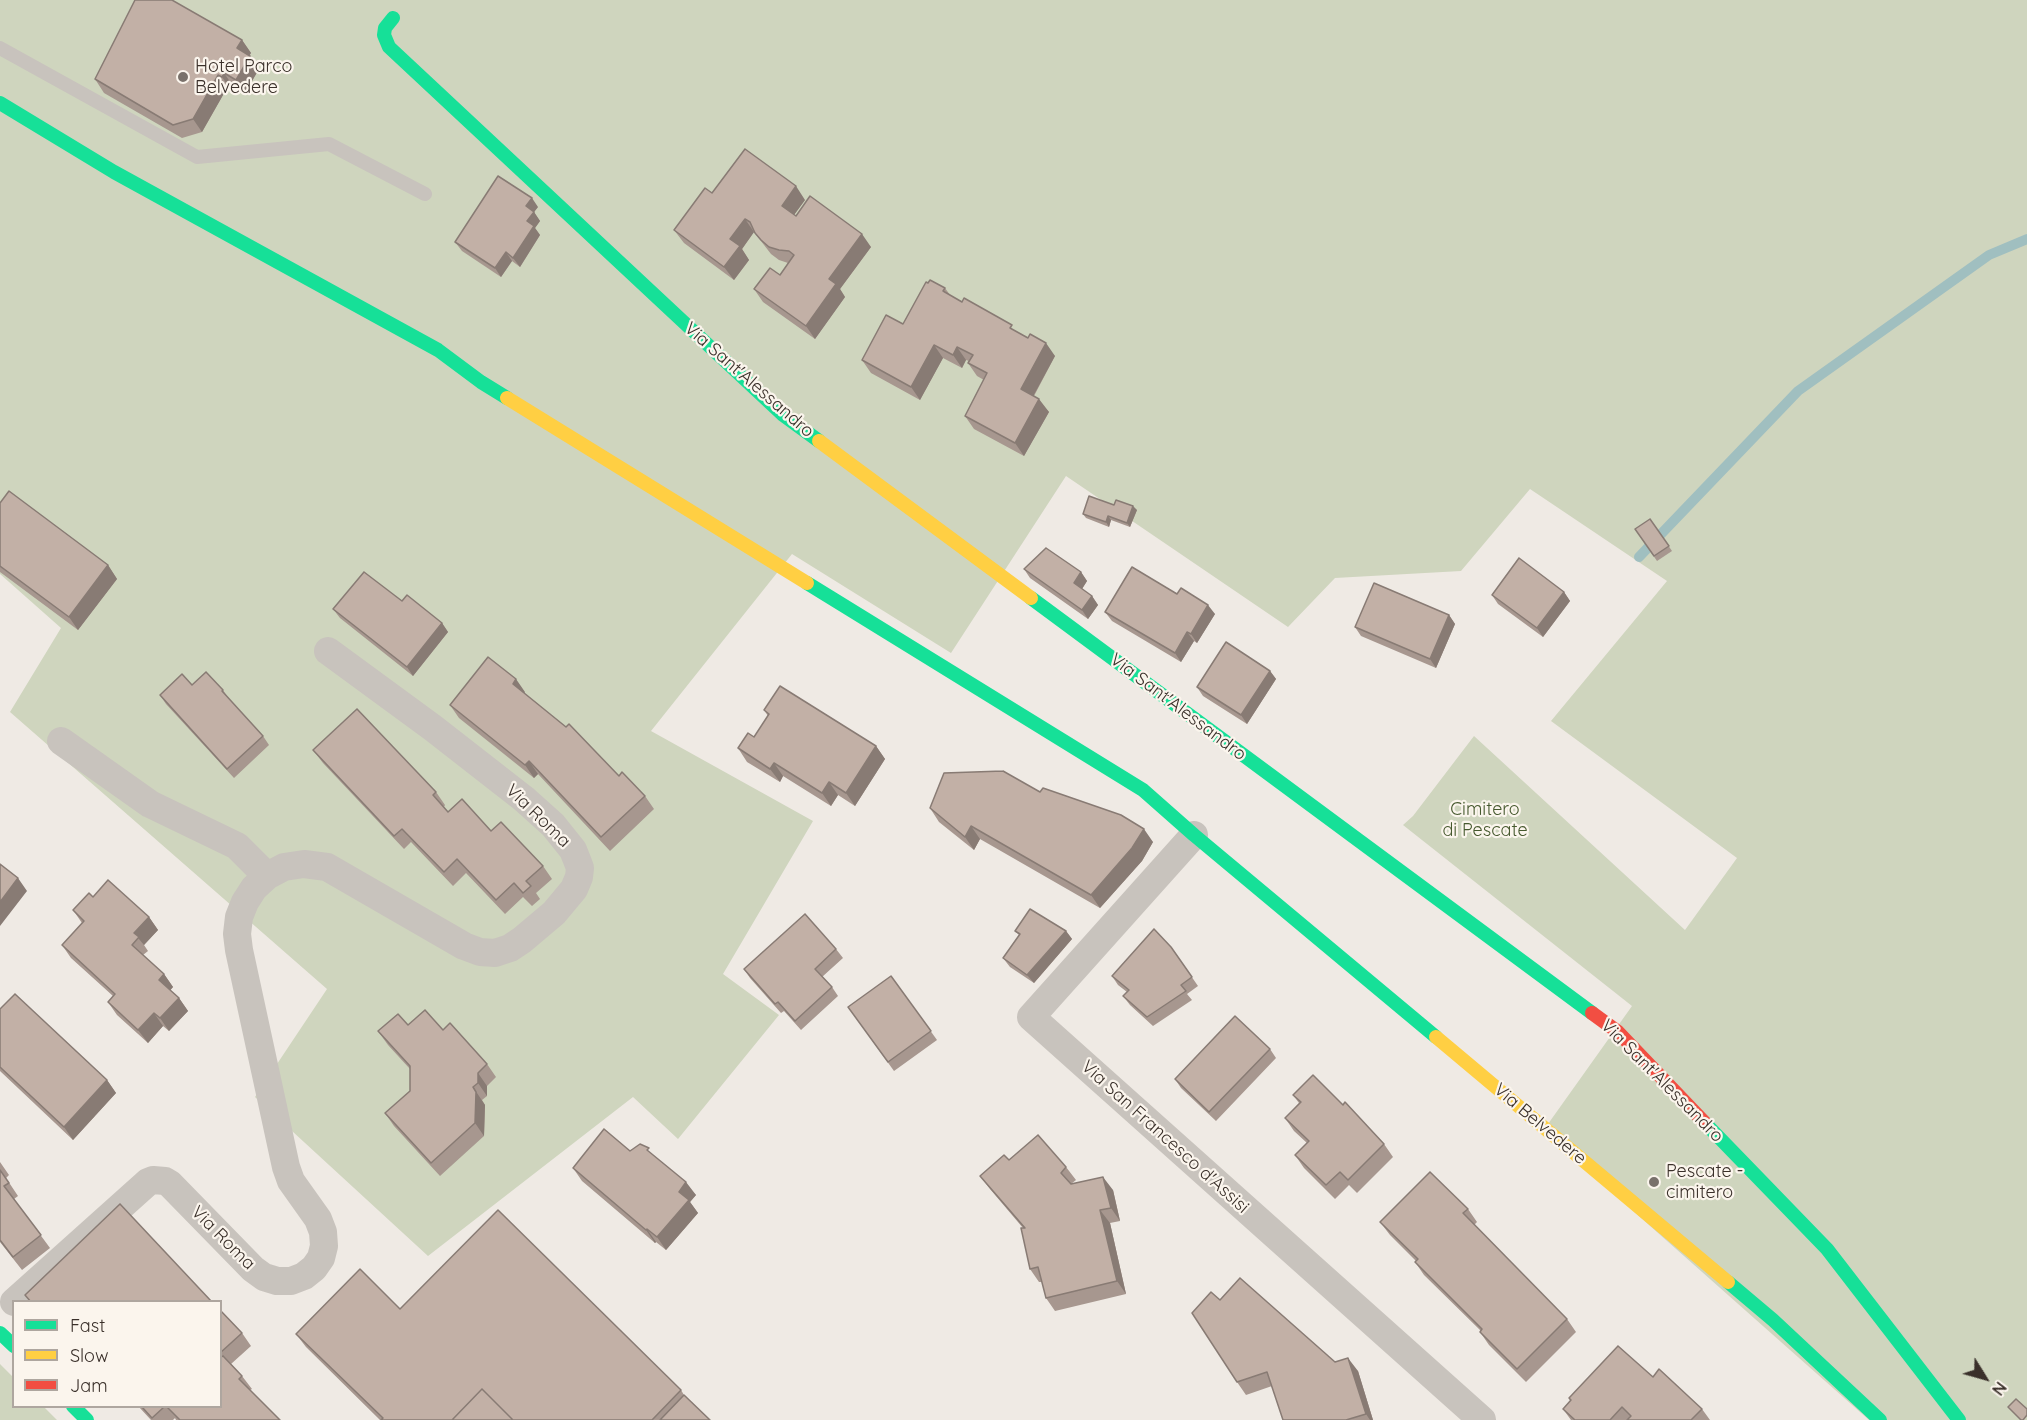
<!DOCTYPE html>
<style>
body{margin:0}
#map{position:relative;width:2027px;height:1420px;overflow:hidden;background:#efeae4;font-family:Quicksand,sans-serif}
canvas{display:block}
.legend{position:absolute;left:12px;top:1300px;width:210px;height:108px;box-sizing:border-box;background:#fbf5ed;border:2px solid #aea69f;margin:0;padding:8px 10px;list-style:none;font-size:18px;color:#3a302a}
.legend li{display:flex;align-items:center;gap:12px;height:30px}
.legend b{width:30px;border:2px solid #aea69f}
.north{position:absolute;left:1955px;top:1348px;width:60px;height:60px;-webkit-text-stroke:4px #fbf5ed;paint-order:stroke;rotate:127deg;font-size:16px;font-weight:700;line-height:24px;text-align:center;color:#3a302a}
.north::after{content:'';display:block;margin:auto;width:21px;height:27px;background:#3a302a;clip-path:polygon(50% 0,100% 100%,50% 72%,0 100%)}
</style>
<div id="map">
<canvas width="2027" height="1420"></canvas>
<ul class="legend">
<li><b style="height:8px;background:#16e098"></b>Fast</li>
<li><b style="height:8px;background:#ffcf43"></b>Slow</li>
<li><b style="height:8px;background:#f24e42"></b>Jam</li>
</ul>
<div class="north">N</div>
</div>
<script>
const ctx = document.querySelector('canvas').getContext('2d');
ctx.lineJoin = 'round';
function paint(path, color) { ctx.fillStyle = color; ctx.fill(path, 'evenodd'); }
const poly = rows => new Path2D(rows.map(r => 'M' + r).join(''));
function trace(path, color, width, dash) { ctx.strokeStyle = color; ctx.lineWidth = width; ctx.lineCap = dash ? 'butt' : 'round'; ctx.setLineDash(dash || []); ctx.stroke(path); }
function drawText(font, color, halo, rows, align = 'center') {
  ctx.font = font + ' Quicksand,sans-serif'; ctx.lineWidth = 4.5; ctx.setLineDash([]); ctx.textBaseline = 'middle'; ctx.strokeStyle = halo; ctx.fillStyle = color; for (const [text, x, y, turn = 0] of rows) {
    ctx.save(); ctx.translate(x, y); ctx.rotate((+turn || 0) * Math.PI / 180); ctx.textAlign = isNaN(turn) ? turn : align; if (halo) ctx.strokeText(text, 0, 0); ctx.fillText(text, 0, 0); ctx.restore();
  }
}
paint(poly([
 [0,0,2027,0,2027,1420,1869,1420,1543,1131,1632,1006,1403,825,1413,816,1474,736,1685,930,1737,858,1551,721,1667,581,1530,489,1461,571,1335,578,1288,627,1066,476,951,653,792,554,651,731,813,821,723,974,779,1015,678,1139,633,1097,428,1256,255,1097,327,989,10,712,61,628,0,574],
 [0,1364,13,1377,14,1406,44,1407,57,1420,0,1420]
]), '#cfd5be');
trace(poly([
 [1639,557,1798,391,1989,255,2027,239]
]), '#a0bfc0', 10);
trace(poly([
 [0,48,197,157,329,144,425,194]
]), '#c8c3bd', 14);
trace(poly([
 [61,741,150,804,237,846,267,876],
 [1194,835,1031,1017,1482,1420],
 [14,1302,148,1182,153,1180,165,1181,170,1184,253,1269,264,1277,277,1281,291,1281,304,1276,314,1268,321,1258,324,1246,323,1232,318,1219,291,1181,286,1167,239,950,237,934,239,917,245,902,254,888,267,876,284,867,304,864,327,867,464,946,480,952,495,953,510,948,522,940,554,913,574,889,579,877,580,868,577,860,573,850,553,825,524,799,433,728,328,651]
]), '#c8c3bd', 28);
trace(poly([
 [393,18,385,28,384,35,389,47,782,414,819,441],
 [0,103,114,172,438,350,481,382,507,398],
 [807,583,1143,790,1194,835,1436,1037],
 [1031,598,1592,1013],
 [1705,1123,1827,1249,1959,1420],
 [1728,1282,1773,1320,1880,1420],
 [0,1333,14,1346],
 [73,1406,87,1420]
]), '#16e098', 14);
trace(poly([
 [507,398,807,583],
 [819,441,1031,598],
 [1436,1037,1728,1282]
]), '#ffcf43', 14);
trace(poly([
 [1592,1013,1618,1032,1705,1123]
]), '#f24e42', 14);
paint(poly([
 [242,40,251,53,249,55,259,69,245,93,233,86,231,90,227,88,202,132,182,138,104,93,95,79],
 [805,200,794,215,871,247,840,289,845,297,815,339,763,302,754,289,780,275,788,263,779,260,771,254,754,232,742,249,749,260,734,280,684,243,674,230],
 [538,207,534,212,540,221,535,228,540,235,520,267,512,261,501,277,462,251,455,242],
 [928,283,945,288,950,295,1017,332,1055,356,1034,396,1049,412,1024,456,974,429,965,416,984,380,977,376,968,363,969,361,966,360,962,368,943,358,920,400,871,373,862,360,903,324],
 [0,503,108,565,117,579,78,630,0,572],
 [1114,505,1137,510,1130,527,1111,520,1109,527,1086,518,1083,514],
 [1650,519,1672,551,1657,561,1635,529],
 [1024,569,1081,572,1087,581,1082,589,1092,596,1098,605,1088,619,1030,578],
 [1564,592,1570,601,1543,637,1498,604,1492,595],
 [1177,594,1215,614,1197,643,1194,641,1181,662,1112,621,1105,612],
 [402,601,442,623,448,632,413,676,340,618,333,609],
 [1449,615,1455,624,1436,668,1361,636,1355,627],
 [1270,671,1276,679,1247,724,1203,696,1197,687],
 [192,685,223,690,229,699,263,736,269,745,234,778,166,704,160,695],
 [525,692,524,693,619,776,645,796,654,809,610,851,538,774,534,778,459,718,450,705],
 [764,710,876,746,885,759,855,806,838,795,831,806,783,776,780,782,747,762,738,748,754,737,768,716],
 [313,750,436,792,445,805,444,807,448,812,491,831,543,866,552,879,536,893,540,899,532,906,523,897,505,914,466,873,453,886,411,842,404,849,323,763],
 [1040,792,1153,842,1142,861,1100,908,980,839,974,850,939,822,930,808],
 [93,897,149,917,158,930,144,945,148,951,143,955,164,974,173,987,170,990,179,998,188,1011,169,1031,163,1026,148,1043,117,1015,108,1002,113,996,71,958,62,945,82,923,73,910],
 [1015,931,1066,931,1072,939,1034,983,1010,967,1003,958,1019,935],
 [1171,947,1198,986,1187,994,1192,1000,1153,1026,1130,1005,1123,996,1127,992,1118,985,1112,976],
 [836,949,843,958,822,977,832,987,838,996,801,1030,784,1011,781,1013,750,978,744,969],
 [891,976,937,1040,894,1071,848,1007],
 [0,1009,107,1080,116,1093,73,1140,0,1071],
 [408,1025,443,1030,487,1064,496,1077,487,1086,487,1096,482,1100,485,1105,484,1136,440,1176,394,1126,385,1113,410,1091,410,1069,388,1045,378,1031],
 [1270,1049,1276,1058,1216,1121,1181,1088,1175,1079],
 [1293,1095,1343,1105,1384,1144,1393,1157,1357,1193,1349,1185,1335,1199,1304,1168,1295,1155,1307,1143,1294,1131,1285,1118,1299,1103],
 [630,1151,655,1157,696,1195,690,1202,698,1213,666,1250,656,1242,655,1243,582,1181,573,1168],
 [1009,1160,1066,1167,1076,1180,1071,1184,1113,1190,1120,1221,1110,1223,1126,1294,1055,1311,1046,1298,1042,1282,1039,1282,1030,1269,1023,1228,990,1189,980,1176],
 [0,1162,9,1175,6,1178,18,1196,14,1199,50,1248,22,1270,0,1242],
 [1468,1209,1477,1222,1474,1225,1567,1319,1576,1332,1526,1382,1489,1345,1480,1332,1481,1331,1424,1275,1415,1262,1416,1261,1390,1235,1380,1222],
 [1220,1300,1335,1362,1358,1371,1373,1420,1283,1420,1272,1386,1246,1395,1237,1382],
 [400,1309,681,1390,684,1395,710,1420,380,1420,306,1347,296,1334],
 [220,1310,242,1333,251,1346,231,1364,242,1376,252,1389,250,1390,280,1420,176,1420,175,1418,173,1420,151,1420,139,1407,220,1407],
 [1653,1377,1702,1409,1710,1420,1571,1420,1563,1409,1570,1401,1569,1398]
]), '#a7978f');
paint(poly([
 [242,40,251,53,246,61,237,48],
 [250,56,259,69,245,93,236,80],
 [224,73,233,86,231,90,222,77],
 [218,75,227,88,202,132,193,119],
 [796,186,805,200,791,219,782,206],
 [532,198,538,207,534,212,540,221,535,228,540,235,520,267,513,258,527,221,526,206],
 [745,219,754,232,742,249,749,260,734,280,724,267,730,239],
 [862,234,871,247,840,289,845,297,815,339,806,326,829,279],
 [506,252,512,261,501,277,495,268],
 [1046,343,1055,356,1030,402,1021,389],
 [934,345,943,358,920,400,911,387],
 [957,347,966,360,962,368,953,355],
 [1039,399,1049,412,1024,456,1015,443],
 [1133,506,1137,510,1130,527,1127,523],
 [1108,516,1111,520,1109,527,1106,522],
 [108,565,117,579,78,630,69,617],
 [1081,572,1087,581,1080,592,1074,583],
 [1564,592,1570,601,1543,637,1537,628],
 [1092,596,1098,605,1088,619,1082,610],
 [1208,605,1215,614,1197,643,1191,634],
 [1449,615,1455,624,1436,668,1430,659],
 [442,623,448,632,413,676,407,667],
 [1187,632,1194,641,1181,662,1175,653],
 [1270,671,1276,679,1247,724,1241,715],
 [516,679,525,692,522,697,513,684],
 [876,746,885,759,855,806,846,793],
 [529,761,538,774,534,778,525,765],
 [774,763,783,776,780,782,770,769],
 [829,782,838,795,831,806,822,793],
 [971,826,980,839,974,850,965,837],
 [1144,829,1153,842,1142,861,1100,908,1091,895],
 [18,878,27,891,0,926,0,902],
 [149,917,158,930,144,945,134,933],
 [1066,931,1072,939,1034,983,1027,975],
 [164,974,173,987,168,993,159,980],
 [179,998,188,1011,169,1031,160,1018],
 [154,1013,163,1026,148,1043,138,1030],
 [478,1073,487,1086,487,1096,478,1083],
 [107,1080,116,1093,73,1140,64,1127],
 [473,1087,485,1105,484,1136,475,1123],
 [1103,1177,1113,1190,1120,1221,1111,1208],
 [686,1182,696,1195,690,1202,698,1213,666,1250,657,1237,679,1192],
 [1100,1210,1110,1223,1126,1294,1117,1281],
 [647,1229,656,1242,655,1243,646,1230],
 [1348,1358,1358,1371,1373,1420,1370,1420,1366,1414]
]), '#887b74');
const building = poly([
 [135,0,172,0,242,40,237,48,250,56,236,80,224,73,222,77,218,75,193,119,173,125,95,79,135,0],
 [745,149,796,186,782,206,796,216,810,196,862,234,829,279,836,284,806,326,754,289,770,268,780,275,794,255,789,251,779,250,769,247,761,240,755,233,750,222,745,219,730,239,740,246,724,267,674,230,705,188,712,193,745,149],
 [498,176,532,198,526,206,534,212,527,221,534,226,513,258,506,252,495,268,455,242,498,176],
 [930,280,945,288,943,291,962,302,964,298,1012,325,1010,328,1028,338,1030,334,1046,343,1021,389,1039,399,1015,443,965,416,987,373,968,363,973,355,957,347,953,355,934,345,911,387,862,360,886,315,903,324,926,282,928,283,930,280],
 [9,491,108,565,69,617,0,566,0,503,9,491],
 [1089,496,1114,505,1116,500,1133,506,1127,523,1108,516,1106,522,1083,514,1089,496],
 [1650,519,1669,546,1654,556,1635,529,1650,519],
 [1046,548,1081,572,1074,583,1092,596,1082,610,1024,569,1046,548],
 [1519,558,1564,592,1537,628,1492,595,1519,558],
 [1132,567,1177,594,1181,588,1208,605,1191,634,1187,632,1175,653,1105,612,1132,567],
 [364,572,402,601,407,595,442,623,407,667,333,609,364,572],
 [1374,583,1449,615,1430,659,1355,627,1374,583],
 [1226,642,1270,671,1241,715,1197,687,1226,642],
 [488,657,516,679,513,684,566,727,569,724,619,776,622,772,645,796,601,837,529,761,525,765,450,705,488,657],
 [206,672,223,690,222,691,263,736,227,769,160,695,182,674,192,685,206,672],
 [780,686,876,746,846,793,829,782,822,793,774,763,770,769,738,748,748,733,754,737,769,714,764,710,780,686],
 [357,709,436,792,433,795,448,812,462,799,491,831,501,822,543,866,526,881,531,886,523,893,514,883,496,900,457,859,444,872,402,829,394,836,313,750,357,709],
 [1003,771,1040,792,1043,788,1121,815,1144,829,1132,848,1091,895,971,826,965,837,930,808,944,773,1003,771],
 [0,864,18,878,0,902,0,864],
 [108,880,149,917,134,933,139,937,132,945,164,974,159,980,179,998,160,1018,154,1013,138,1030,108,1002,115,994,62,945,84,921,73,910,89,893,93,897,108,880],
 [1030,909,1066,931,1027,975,1003,958,1020,934,1015,931,1030,909],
 [805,914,836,949,815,969,832,987,795,1021,778,1002,775,1004,744,969,805,914],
 [1154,929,1171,947,1192,977,1181,985,1186,991,1147,1017,1123,996,1129,990,1112,976,1154,929],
 [891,976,931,1031,888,1062,848,1007,891,976],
 [15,994,107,1080,64,1127,0,1067,0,1009,15,994],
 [425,1010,443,1030,450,1023,487,1064,478,1073,478,1083,473,1087,476,1092,475,1123,431,1163,385,1113,410,1091,410,1066,378,1031,398,1014,408,1025,425,1010],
 [1235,1016,1270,1049,1209,1112,1175,1079,1235,1016],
 [1313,1075,1343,1105,1345,1102,1384,1144,1348,1180,1340,1172,1326,1185,1295,1155,1309,1141,1285,1118,1301,1102,1293,1095,1313,1075],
 [604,1129,630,1151,640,1144,649,1148,647,1150,686,1182,679,1192,689,1200,657,1237,647,1229,646,1230,573,1168,604,1129],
 [1038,1135,1066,1167,1061,1173,1071,1184,1103,1177,1111,1208,1100,1210,1117,1281,1046,1298,1038,1267,1030,1269,1021,1228,1025,1228,980,1176,1004,1155,1009,1160,1038,1135],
 [0,1170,9,1183,4,1186,41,1235,13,1257,0,1240,0,1170],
 [1430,1172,1468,1209,1463,1213,1567,1319,1517,1369,1480,1332,1482,1329,1415,1262,1418,1259,1380,1222,1430,1172],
 [120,1204,212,1302,31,1302,25,1295,120,1204],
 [498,1210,681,1390,652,1420,513,1420,482,1389,452,1420,381,1420,383,1418,296,1334,360,1269,400,1309,498,1210],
 [1240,1278,1335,1362,1348,1358,1366,1414,1346,1420,1283,1420,1267,1372,1237,1382,1192,1313,1211,1292,1220,1300,1240,1278],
 [220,1310,242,1333,220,1353,220,1310],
 [1618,1346,1653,1377,1659,1369,1702,1409,1691,1420,1627,1420,1631,1416,1622,1407,1610,1420,1575,1420,1563,1409,1571,1400,1569,1398,1618,1346],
 [223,1356,242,1376,239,1379,280,1420,180,1420,167,1407,220,1407,220,1358,223,1356],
 [482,1389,513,1420,452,1420,482,1389],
 [684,1395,710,1420,660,1420,684,1395],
 [2016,1399,2027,1409,2027,1415,2023,1420,2021,1420,2008,1407,2016,1399],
 [142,1407,164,1407,152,1418,142,1407]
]);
paint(building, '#c2b0a6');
trace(building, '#887b74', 1.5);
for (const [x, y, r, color] of [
 [183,77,6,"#79716b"],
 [1654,1182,6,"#79716b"]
]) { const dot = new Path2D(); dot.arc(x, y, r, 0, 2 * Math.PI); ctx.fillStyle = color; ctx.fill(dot); trace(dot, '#fbf5ed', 2); }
drawText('18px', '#3a302a', '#fbf5ed', [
 ["Hotel Parco",195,67],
 ["Belvedere",195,88],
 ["Pescate -",1666,1172],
 ["cimitero",1666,1193]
], 'left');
drawText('18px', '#3a302a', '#fbf5ed', [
 ["Via Sant'Alessandro",749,380,41],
 ["Via Sant'Alessandro",1178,707,37],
 ["Via Roma",538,816,44],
 ["Via Sant'Alessandro",1662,1081,45],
 ["Via Belvedere",1540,1124,40],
 ["Via San Francesco d'Assisi",1165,1137,42],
 ["Via Roma",223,1238,45]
]);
drawText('18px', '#46592e', '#fbf5ed', [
 ["Cimitero",1485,810],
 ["di Pescate",1485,831]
]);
</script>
